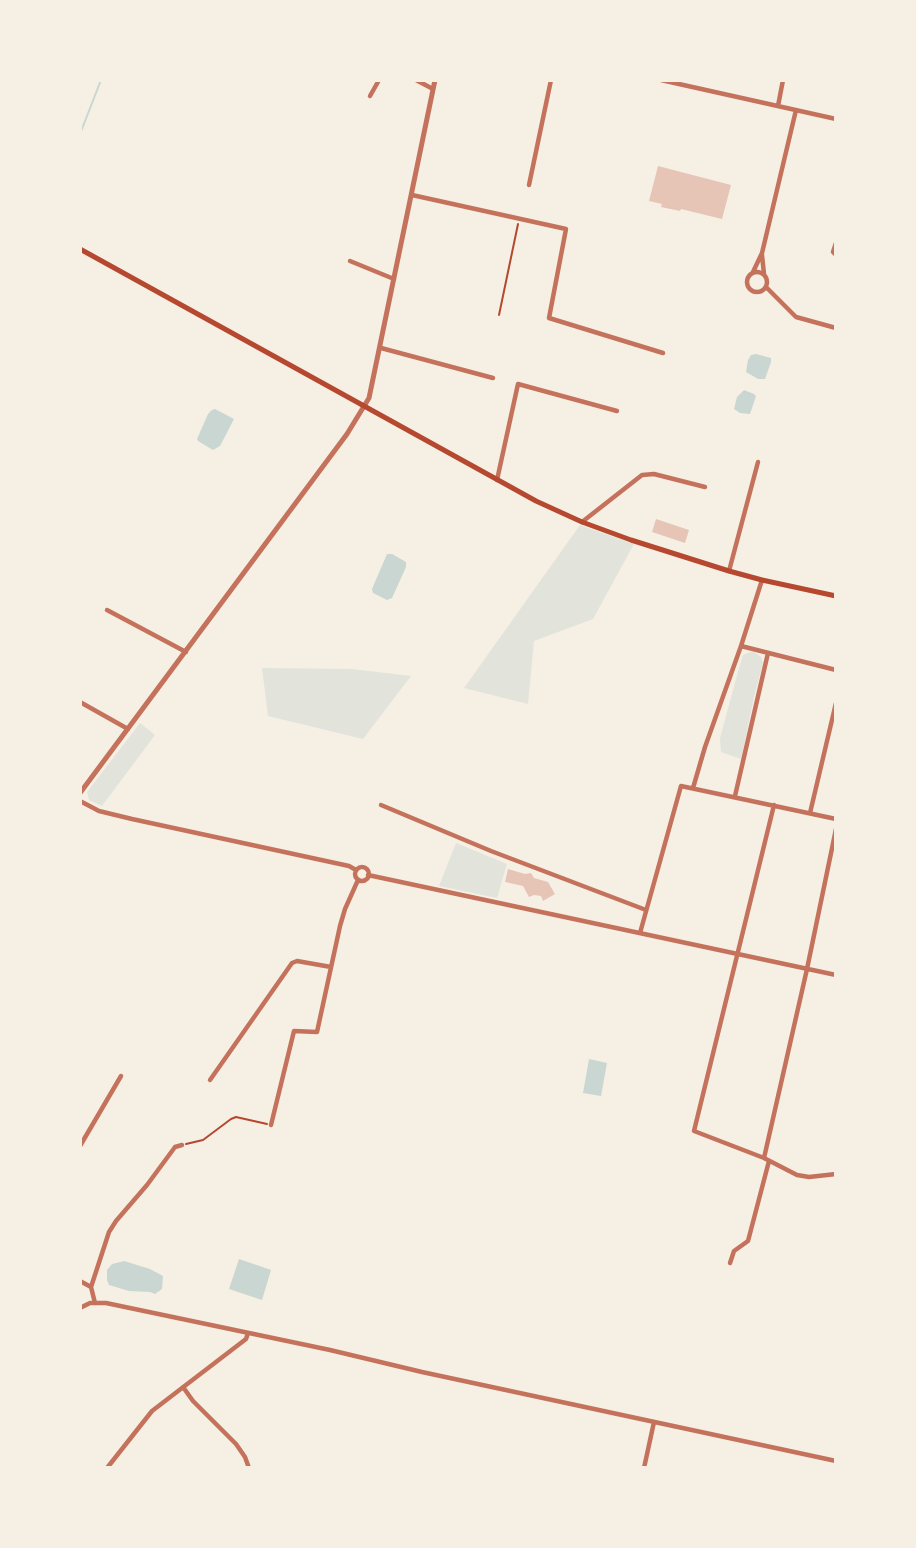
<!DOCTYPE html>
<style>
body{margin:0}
#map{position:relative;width:916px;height:1548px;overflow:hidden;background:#f6efe4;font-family:"Sofia Sans Condensed",sans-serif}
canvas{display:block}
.frame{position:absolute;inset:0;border:82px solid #f6efe4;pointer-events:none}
</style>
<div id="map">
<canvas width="916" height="1548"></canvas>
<div class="frame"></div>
</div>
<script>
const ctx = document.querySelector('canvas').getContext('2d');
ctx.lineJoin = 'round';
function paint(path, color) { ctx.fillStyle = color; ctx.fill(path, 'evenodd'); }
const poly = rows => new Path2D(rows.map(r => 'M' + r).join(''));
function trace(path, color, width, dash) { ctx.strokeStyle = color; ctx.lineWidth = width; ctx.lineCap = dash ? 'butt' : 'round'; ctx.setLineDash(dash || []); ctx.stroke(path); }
paint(poly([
 [580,525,634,544,593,619,534,641,528,704,464,688],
 [750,652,754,652,761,657,763,663,754,697,741,759,721,752,720,738,739,668,743,655],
 [262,668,352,669,411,676,363,739,268,716],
 [140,723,155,735,102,806,89,800,87,792],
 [456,843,507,864,497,898,439,886]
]), '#e2e4dc');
paint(poly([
 [756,354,771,358,771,362,765,379,758,379,746,372,748,360,751,355],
 [744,390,754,394,756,396,750,414,740,413,734,409,737,397],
 [215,409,234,419,220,446,213,450,198,441,197,439,208,414,212,410],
 [387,554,392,554,406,562,406,567,392,598,387,600,373,593,372,589],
 [589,1059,607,1063,601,1096,583,1093],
 [239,1259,271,1270,262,1300,229,1289],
 [124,1261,150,1269,163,1276,162,1289,155,1294,150,1292,129,1291,109,1285,107,1280,107,1270,112,1264]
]), '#c9d6d2');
trace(poly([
 [80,134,101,80]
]), '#c9d6d2', 2);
paint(poly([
 [658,166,731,185,722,219,681,209,680,211,661,207,662,204,649,201],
 [656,519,689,530,685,543,652,532],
 [508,869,525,874,531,873,534,878,548,882,555,894,543,901,541,896,534,895,529,897,523,886,505,882]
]), '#e6c5b7');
trace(poly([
 [499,315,518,224],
 [186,1144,203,1140,231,1119,236,1117,267,1124]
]), '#b5482f', 2);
trace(poly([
 [416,80,433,89],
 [661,80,836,119],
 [370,96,379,80],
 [778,106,783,80],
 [529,185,551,80],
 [412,195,566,229,549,318,663,353],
 [836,243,833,252,836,255],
 [762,255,764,274],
 [350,261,394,279],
 [753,272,762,253,796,110],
 '747 282a10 10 0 1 1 20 0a10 10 0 1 1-20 0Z',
 [766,287,796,317,836,328],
 [381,348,493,378],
 [497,480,518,384,617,411],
 [582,522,642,475,654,474,705,487],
 [729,571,758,462],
 [762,580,741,646,836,670],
 [107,610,186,652],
 [80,702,128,729],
 [693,788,705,747,741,646],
 [735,796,768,653],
 [80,801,99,811,132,819,349,866,356,870],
 [381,805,491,851,646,910],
 [774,805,694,1131,764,1158,797,1175,809,1177,836,1174],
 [810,813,836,703],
 '355 874a7 7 0 1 1 14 0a7 7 0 1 1-14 0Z',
 [368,875,836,975],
 [640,933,681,786,836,819],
 [210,1080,292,963,297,961,331,967],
 [271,1125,294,1031,317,1032,340,926,345,909,358,880],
 [80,1146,121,1076],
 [764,1158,807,969,836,829],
 [730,1263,734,1251,748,1241,769,1161],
 [80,1281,91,1287],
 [95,1303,91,1287,109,1232,116,1221,147,1185,175,1147,182,1145],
 [80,1308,90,1303,106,1303,330,1350,422,1372,836,1461],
 [183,1387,193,1401,236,1444,245,1457,249,1468],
 [107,1468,152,1411,246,1339,248,1333],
 [644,1468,654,1422]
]), '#c5725c', 4.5);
trace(poly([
 [80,793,347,434,369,398,435,80]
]), '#c5725c', 5);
trace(poly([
 [80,249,536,501,582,522,631,540,729,571,762,580,836,596]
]), '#b5482f', 5);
</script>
